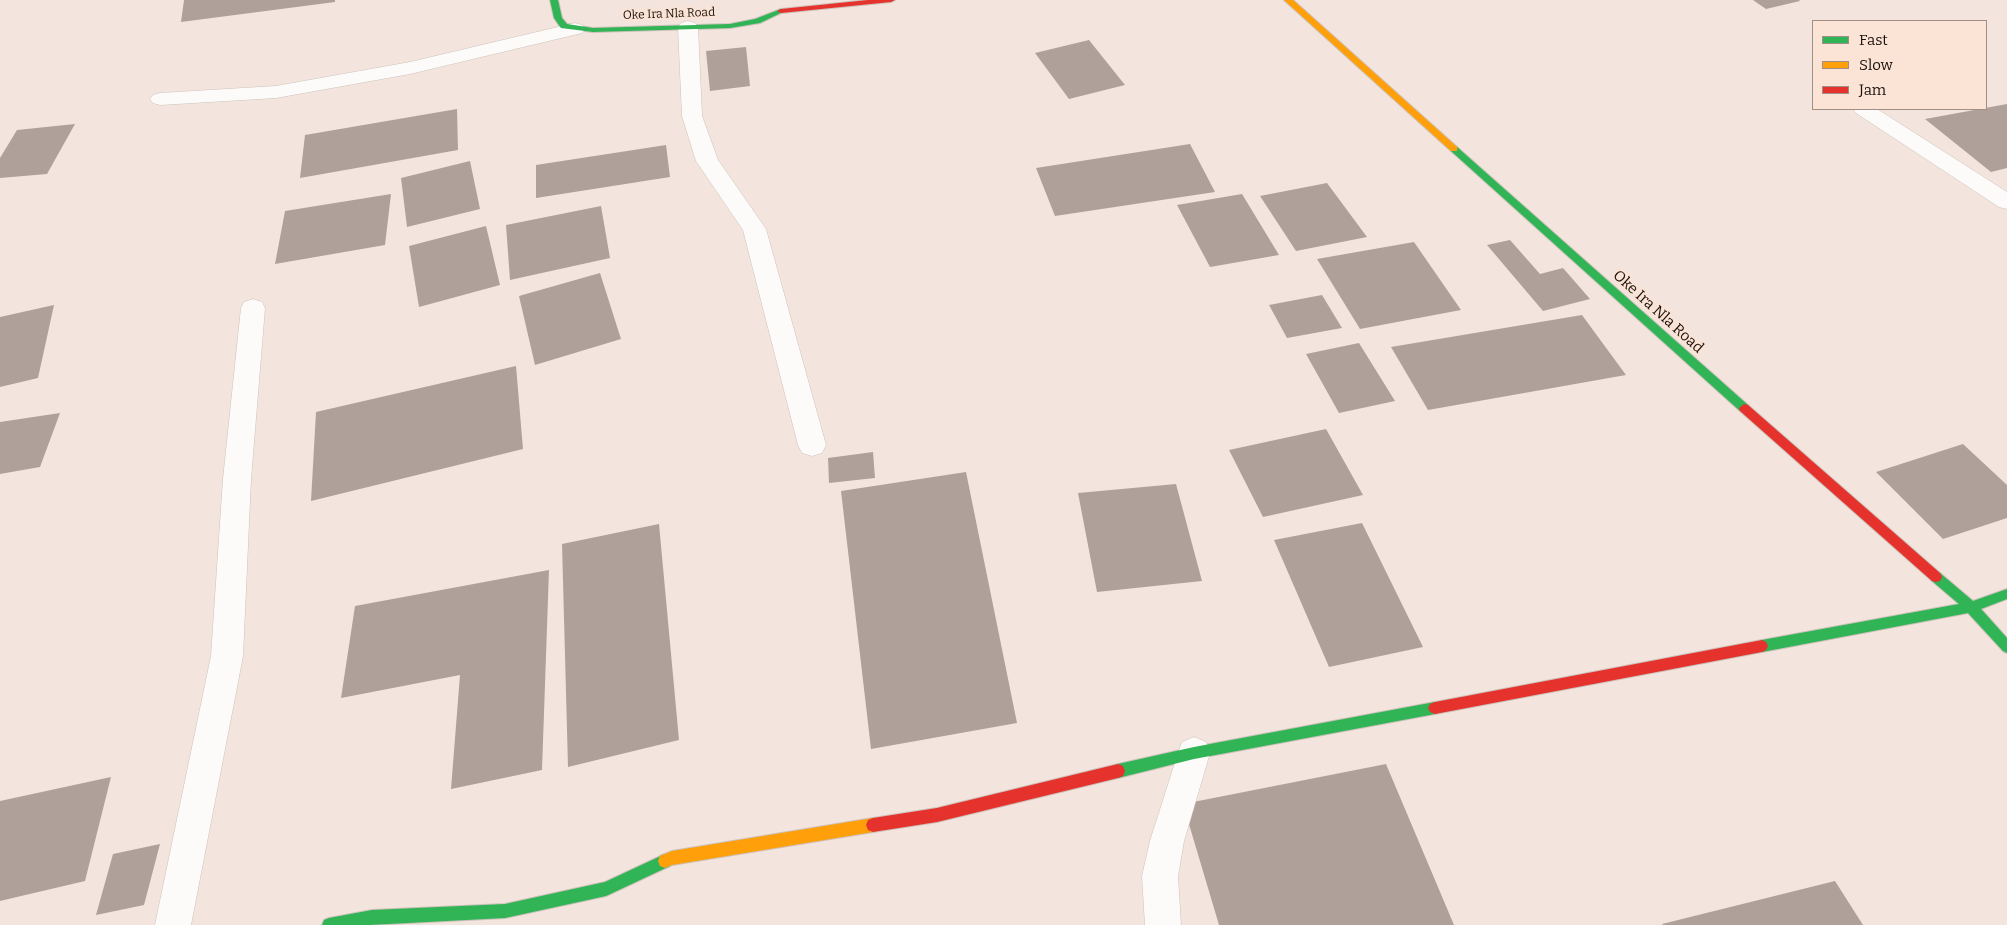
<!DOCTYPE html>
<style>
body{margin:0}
#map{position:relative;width:2007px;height:925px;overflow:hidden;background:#f3e5dd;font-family:Bitter,serif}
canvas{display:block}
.legend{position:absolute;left:1812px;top:20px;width:175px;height:90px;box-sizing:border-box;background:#fbe3d5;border:1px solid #a18f85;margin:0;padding:6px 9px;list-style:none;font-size:15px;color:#19110c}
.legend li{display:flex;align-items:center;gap:10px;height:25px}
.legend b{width:25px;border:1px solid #a18f85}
</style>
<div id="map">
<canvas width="2007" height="925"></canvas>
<ul class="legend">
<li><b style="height:6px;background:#30b455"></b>Fast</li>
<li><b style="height:6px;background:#ff9f0a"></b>Slow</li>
<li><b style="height:6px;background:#e5322d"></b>Jam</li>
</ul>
</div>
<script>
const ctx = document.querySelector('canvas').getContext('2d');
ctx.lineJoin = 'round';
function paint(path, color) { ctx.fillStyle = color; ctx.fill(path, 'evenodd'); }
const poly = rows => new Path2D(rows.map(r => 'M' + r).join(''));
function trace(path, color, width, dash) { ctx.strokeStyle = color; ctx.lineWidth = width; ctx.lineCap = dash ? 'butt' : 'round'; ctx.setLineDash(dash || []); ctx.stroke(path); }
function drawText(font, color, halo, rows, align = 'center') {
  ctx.font = font + ' Bitter,serif'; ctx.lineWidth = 4.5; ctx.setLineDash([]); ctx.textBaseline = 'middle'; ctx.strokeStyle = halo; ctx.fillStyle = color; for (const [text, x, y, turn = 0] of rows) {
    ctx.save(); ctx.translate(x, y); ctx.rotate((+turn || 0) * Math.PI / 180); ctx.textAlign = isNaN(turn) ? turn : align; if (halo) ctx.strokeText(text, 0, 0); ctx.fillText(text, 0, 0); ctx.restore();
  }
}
paint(poly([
 [184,0,335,0,335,2,181,22],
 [1753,0,1799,0,1800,1,1766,9],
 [1089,40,1125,85,1069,99,1035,53],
 [746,47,750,86,710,91,706,51],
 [2007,104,2007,168,1991,172,1925,119],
 [457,109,458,150,300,178,305,135],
 [75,124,47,174,0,178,0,158,17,130],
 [1190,144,1215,192,1055,216,1036,168],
 [666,145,670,177,536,198,536,165],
 [470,161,480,209,407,227,401,178],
 [1327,183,1367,237,1296,251,1260,196],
 [391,194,385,245,275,264,285,211],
 [1242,194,1279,255,1210,267,1177,205],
 [601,206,610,258,510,280,506,225],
 [486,226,500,285,419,307,409,246],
 [1510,240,1540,274,1563,268,1590,299,1543,311,1487,245],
 [1414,242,1461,310,1360,329,1317,259],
 [600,273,621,339,535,365,519,296],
 [1322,295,1342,328,1287,338,1269,305],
 [54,305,38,378,0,387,0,317],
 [1582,315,1626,375,1428,410,1391,347],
 [1359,343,1395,401,1339,413,1306,354],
 [516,366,523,449,311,501,316,412],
 [60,413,40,467,0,474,0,422],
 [1326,429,1363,495,1263,517,1229,450],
 [1963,444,2007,485,2007,518,1943,539,1876,472],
 [873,452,875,478,829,483,828,458],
 [966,472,1017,723,871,749,841,491],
 [1176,484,1202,581,1097,592,1078,493],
 [1362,523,1423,647,1329,667,1274,540],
 [659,524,679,740,568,767,562,544],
 [549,570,542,770,451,789,460,675,341,698,355,606],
 [1386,764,1454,925,1219,925,1183,804],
 [111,777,85,881,0,901,0,801],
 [160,844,144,905,96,915,113,854],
 [1835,881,1863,925,1663,925,1662,924]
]), '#afa199');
const street = poly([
 [688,21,695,23,698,27,702,116,718,160,766,229,826,445,822,453,812,456,802,453,798,445,743,230,696,161,682,116,678,27,681,23,688,21],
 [575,23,582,25,585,29,582,33,410,74,276,98,160,105,153,103,150,99,153,95,160,93,276,86,410,62,575,23],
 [1853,109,1877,109,2007,192,2007,209,1999,207,1856,113,1853,109],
 [253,299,262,302,265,308,251,479,243,656,191,925,155,925,211,656,223,479,241,308,244,302,253,299],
 [1194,737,1206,742,1210,753,1184,841,1178,876,1181,925,1145,925,1142,876,1150,841,1178,753,1182,742,1194,737]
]);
const fast = poly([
 [550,0,558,0,562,18,567,24,593,28,730,24,755,19,781,9,785,11,760,23,730,28,593,32,561,28,554,18,550,0],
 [1454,146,1457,147,1748,405,1749,408,1748,411,1740,411,1451,151,1451,147,1454,146],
 [1936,572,1940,573,1973,601,2007,589,2007,599,1981,609,2007,638,2007,653,2003,651,1968,613,1762,652,1758,650,1756,646,1758,642,1762,640,1959,604,1932,581,1930,577,1932,573,1936,572],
 [1435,702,1440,704,1442,708,1440,712,1435,714,1194,759,1118,778,1113,776,1111,771,1113,766,1118,764,1194,747,1435,702],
 [665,854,670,856,672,861,670,866,606,896,505,918,369,925,322,925,324,920,329,918,372,910,505,904,605,882,665,854]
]);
const slow = poly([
 [1284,0,1293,0,1457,147,1457,151,1451,151,1284,0],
 [873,818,878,820,880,825,878,830,873,832,672,865,665,868,660,866,658,861,660,856,672,851,873,818]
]);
const jam = poly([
 [868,0,895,0,891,2,781,13,777,11,781,9,868,0],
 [1744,404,1748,405,1940,573,1942,577,1940,581,1936,582,1932,581,1740,411,1739,408,1744,404],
 [1762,640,1766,642,1768,646,1766,650,1762,652,1435,714,1430,712,1428,708,1430,704,1435,702,1762,640],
 [1118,764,1123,766,1125,771,1123,776,1118,778,937,822,873,832,868,830,866,825,868,820,873,818,937,808,1118,764]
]);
trace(street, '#ccc2bb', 1);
trace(fast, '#ccc2bb', 2);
trace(slow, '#ccc2bb', 2);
trace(jam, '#ccc2bb', 2);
paint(street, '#fdfbfa');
paint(fast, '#30b455');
paint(slow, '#ff9f0a');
paint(jam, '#e5322d');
drawText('12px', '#19110c', '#fbe3d5', [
 ["Oke Ira Nla Road",669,14,-2]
]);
drawText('15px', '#19110c', '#fbe3d5', [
 ["Oke Ira Nla Road",1658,312,42]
]);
</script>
